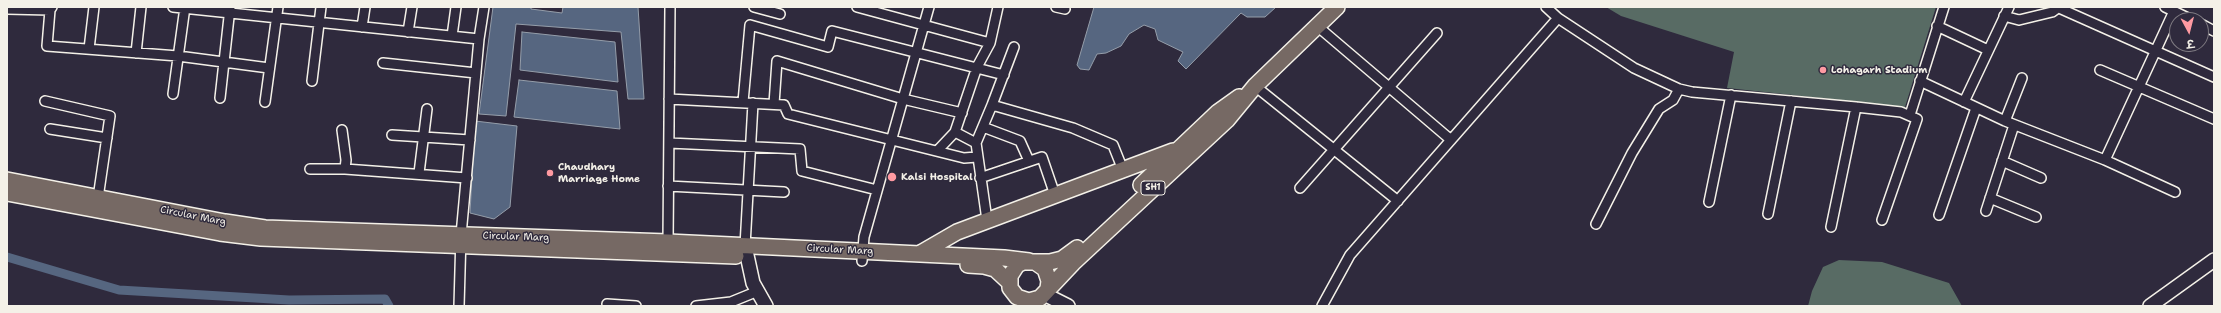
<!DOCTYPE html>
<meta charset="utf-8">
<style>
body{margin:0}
#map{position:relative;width:2221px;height:313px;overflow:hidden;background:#2f2a3d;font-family:"Shantell Sans","Playpen Sans Deva",sans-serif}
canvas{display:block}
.frame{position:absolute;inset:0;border:8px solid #f4f1e8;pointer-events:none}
.north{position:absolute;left:2169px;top:12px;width:40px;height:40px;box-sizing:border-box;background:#2f2a3d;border:1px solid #7e7a81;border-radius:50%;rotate:173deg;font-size:11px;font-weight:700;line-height:16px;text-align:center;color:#f4f1e8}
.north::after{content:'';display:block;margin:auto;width:14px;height:18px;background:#ff9aa2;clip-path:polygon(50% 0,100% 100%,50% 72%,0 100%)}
</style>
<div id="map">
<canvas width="2221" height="313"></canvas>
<div class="frame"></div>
<div class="north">उ</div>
</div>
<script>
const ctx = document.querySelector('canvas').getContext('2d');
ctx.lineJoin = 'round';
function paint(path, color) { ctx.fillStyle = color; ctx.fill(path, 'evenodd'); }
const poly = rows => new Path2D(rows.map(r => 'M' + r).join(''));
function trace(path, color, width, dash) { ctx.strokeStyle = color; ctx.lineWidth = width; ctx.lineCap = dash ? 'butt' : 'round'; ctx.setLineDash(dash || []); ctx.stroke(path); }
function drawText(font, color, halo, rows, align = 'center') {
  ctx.font = font + ' "Shantell Sans",sans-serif'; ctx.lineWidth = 3; ctx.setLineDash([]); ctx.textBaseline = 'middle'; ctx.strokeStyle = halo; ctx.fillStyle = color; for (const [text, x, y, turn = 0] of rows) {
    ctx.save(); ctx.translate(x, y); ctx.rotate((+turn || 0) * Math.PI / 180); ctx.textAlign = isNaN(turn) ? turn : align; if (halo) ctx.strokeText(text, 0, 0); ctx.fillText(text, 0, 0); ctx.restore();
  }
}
paint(poly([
 [1606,7,1936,7,1905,107,1727,88,1734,52,1621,16],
 [1839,260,1882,262,1949,283,1962,306,1808,306,1812,291,1823,267]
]), '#586b64');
const water = poly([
 [493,7,531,7,531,9,562,13,563,7,638,7,644,99,628,99,621,32,516,24,506,116,479,114,493,7],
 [1094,7,1276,7,1265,17,1247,17,1241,13,1186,69,1178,61,1183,52,1158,40,1155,29,1144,25,1129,34,1121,46,1106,53,1097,54,1089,70,1080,69,1077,65,1094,7],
 [522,32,615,42,618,82,520,70,522,32],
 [519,80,617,91,620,129,514,117,519,80],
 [475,121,517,126,510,207,494,219,470,213,475,121]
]);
paint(water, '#566680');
trace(water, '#959eaa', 1);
trace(poly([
 [7,257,119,290,289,300,385,299,389,306]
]), '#566680', 9);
const street = poly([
 [173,7,479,39],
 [754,7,780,14],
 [857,7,990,43],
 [1056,7,1065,9],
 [1546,7,1558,18,1634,68,1679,89,1692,92,1856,107,1901,112,1917,119,1882,220],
 [2165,7,2192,20],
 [2059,8,2214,77],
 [7,9,50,10,52,7],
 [50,10,47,46,178,56,269,68],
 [2004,16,2019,20,2052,12,2059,7],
 [2201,24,2214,31],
 [1316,25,1451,140],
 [1937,26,1988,50],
 [362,27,365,7],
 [408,32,412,7],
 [452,36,456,7],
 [89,49,94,7],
 [136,53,141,7],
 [383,63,476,73],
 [2100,70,2214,119],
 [312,81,321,7],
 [1920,81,2005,121,2105,160,2175,192],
 [1255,86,1398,201],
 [173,94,185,7],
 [220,98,230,8],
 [669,99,784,105,788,114,964,158,977,157],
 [45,101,110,116,98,198],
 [265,102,278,7],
 [743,102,750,25,828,47,832,31,1004,75],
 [1964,102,2009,7],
 [774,104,777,61,903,99,962,113],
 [992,105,1073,128,1113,145,1123,170],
 [1910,115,1944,7],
 [2005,121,2022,78],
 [983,127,1020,141,1029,161],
 [50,129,107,138],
 [342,130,346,160,345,169],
 [955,132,976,143],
 [392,135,470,140],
 [669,143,800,149,802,171,877,190],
 [938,150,955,132,977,67,990,43,998,7],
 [2105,160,2174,11],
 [2002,161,2041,178],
 [310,169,345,169,467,178],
 [419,173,427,109],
 [980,178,1042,157,1055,195],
 [668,186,784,192],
 [1300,188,1437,33],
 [1990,198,2036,217],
 [1709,202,1731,95],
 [1986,211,2014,125],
 [1768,214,1791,101],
 [1939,215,1976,108],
 [987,220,976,143,992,105,1014,47],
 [1596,224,1632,153,1659,109,1673,100,1679,89],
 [1831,227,1856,107],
 [668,242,670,7],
 [745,246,753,103],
 [862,261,864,237,929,7],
 [607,304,636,306],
 [459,306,461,235,479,39,484,7],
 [696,306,731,302,758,291],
 [1322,306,1350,255,1558,18]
]);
const secondary = poly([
 [745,246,753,283,766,306],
 [1044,294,1068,306],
 [2150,306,2214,260]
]);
const primary = poly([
 [7,180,225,222,265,228,668,242,1004,258,1029,261],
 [1141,185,1218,112,1239,97],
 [7,193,220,233,261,238,736,256],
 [919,254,957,232,1173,151],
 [1035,262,1050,262,1062,259,1077,248],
 [968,265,984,266,995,269,1009,282],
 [1048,288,1049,281,1045,269,1035,262,1023,262,1017,265,1010,276,1010,288,1017,297,1029,301,1040,298,1073,263,1227,120,1255,86,1337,7]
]);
trace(street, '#f4f1e8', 12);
trace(secondary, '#f4f1e8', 16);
trace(primary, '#f4f1e8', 18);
trace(street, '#2f2a3d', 9);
trace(secondary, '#2f2a3d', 13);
trace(primary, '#766964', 15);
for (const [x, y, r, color] of [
 [1823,70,4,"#ff9aa2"],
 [550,173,4,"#ff9aa2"],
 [892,177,5,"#ff9aa2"]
]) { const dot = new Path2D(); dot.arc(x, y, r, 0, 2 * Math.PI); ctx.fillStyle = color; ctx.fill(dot); trace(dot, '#2f2a3d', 1.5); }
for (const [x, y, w] of [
 [1153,188,24]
]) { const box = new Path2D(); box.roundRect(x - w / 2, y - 7, w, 14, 3); ctx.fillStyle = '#2f2a3d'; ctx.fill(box); trace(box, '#f4f1e8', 1); }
drawText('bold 9px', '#f4f1e8', null, [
 ["SH1",1153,188]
]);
drawText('bold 10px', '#f4f1e8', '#2f2a3d', [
 ["Lohagarh Stadium",1831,70],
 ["Chaudhary",558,167],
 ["Marriage Home",558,179],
 ["Kalsi Hospital",901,177]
], 'left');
drawText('10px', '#f4f1e8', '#2f2a3d', [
 ["Circular Marg",193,216,11],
 ["Circular Marg",516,237,2],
 ["Circular Marg",840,250,3]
]);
</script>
